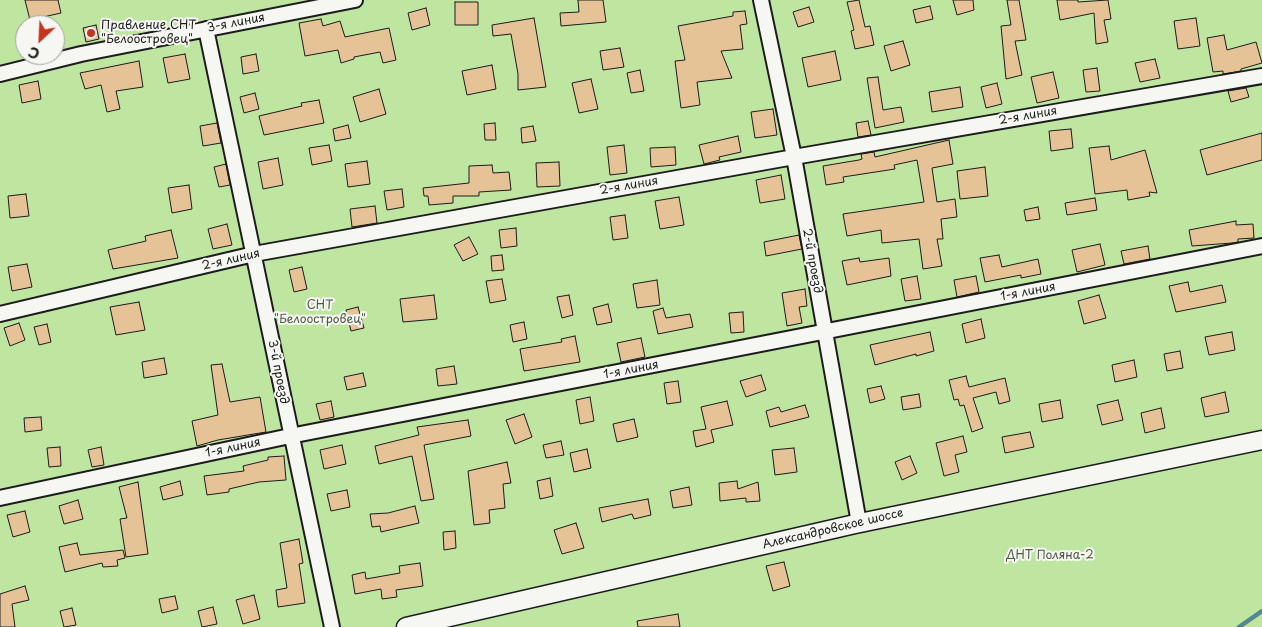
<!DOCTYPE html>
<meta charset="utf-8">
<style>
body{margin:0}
#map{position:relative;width:1262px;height:627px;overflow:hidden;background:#f3ece0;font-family:"Playpen Sans",sans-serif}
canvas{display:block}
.north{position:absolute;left:15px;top:15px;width:50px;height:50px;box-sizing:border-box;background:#f6f6f2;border:1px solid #9f9f9c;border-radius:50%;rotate:205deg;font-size:14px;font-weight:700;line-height:20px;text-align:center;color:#1c1c1c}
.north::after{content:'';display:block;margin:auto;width:18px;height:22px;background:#c8321e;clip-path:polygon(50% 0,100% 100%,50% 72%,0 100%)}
</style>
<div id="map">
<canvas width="1262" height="627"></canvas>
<div class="north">С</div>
</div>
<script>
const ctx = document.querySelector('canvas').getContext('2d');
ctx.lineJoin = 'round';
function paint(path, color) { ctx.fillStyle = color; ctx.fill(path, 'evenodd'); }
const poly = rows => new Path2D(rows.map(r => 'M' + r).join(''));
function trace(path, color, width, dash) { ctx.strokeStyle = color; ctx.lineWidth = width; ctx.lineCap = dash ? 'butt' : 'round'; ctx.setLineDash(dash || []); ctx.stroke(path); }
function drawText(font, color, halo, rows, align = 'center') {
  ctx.font = font + ' "Playpen Sans",sans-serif'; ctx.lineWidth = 4; ctx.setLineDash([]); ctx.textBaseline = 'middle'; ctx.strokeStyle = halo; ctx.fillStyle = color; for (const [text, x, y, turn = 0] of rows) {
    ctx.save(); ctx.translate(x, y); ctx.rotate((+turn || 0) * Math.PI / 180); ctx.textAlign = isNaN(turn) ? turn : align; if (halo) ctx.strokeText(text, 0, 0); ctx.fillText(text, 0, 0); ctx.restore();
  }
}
paint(poly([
 [0,0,1262,0,1262,627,0,627],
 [25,25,55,25,55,55,25,55]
]), '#bfe6a1');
trace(poly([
 [1239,627,1262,611]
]), '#57878e', 4.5);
const building = poly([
 [25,0,58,0,61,13,30,20,25,0],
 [578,0,603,0,606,22,561,26,560,13,579,12,578,0],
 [859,0,865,27,870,26,874,45,855,49,851,31,854,30,847,2,859,0],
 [953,0,973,0,974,10,957,15,953,0],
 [1007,0,1019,0,1026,40,1015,41,1022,75,1006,79,1001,26,1011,25,1007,0],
 [1057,0,1078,0,1078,2,1108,0,1111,19,1104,20,1108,42,1096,44,1094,13,1060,20,1057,0],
 [455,2,478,2,478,25,455,25,455,2],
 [930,6,933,19,916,23,913,10,930,6],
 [809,7,814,22,798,27,793,12,809,7],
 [426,8,430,25,412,30,408,13,426,8],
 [745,11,747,24,740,25,743,49,721,51,732,78,697,82,700,105,681,108,675,61,685,60,678,26,733,16,733,12,745,11],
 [534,18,546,87,518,90,518,74,511,34,493,36,492,25,534,18],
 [1196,18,1200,46,1178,49,1174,21,1196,18],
 [321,19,323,26,340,21,345,37,389,28,396,60,383,63,380,52,354,57,354,59,341,63,338,50,305,56,299,23,321,19],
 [96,25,99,39,86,42,83,28,96,25],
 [1224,35,1227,50,1256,42,1262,63,1241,69,1241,71,1223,74,1223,71,1213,72,1207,38,1224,35],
 [903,41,910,65,891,71,884,46,903,41],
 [620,48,624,67,603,70,600,51,620,48],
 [835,51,841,80,808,87,802,58,835,51],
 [185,54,190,79,168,83,163,58,185,54],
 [256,54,259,71,243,74,241,57,256,54],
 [1155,59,1160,78,1140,82,1135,63,1155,59],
 [139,61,143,87,116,91,120,109,107,112,101,85,85,89,80,73,139,61],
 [492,65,496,89,467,95,462,71,492,65],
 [1097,68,1100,91,1086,92,1083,70,1097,68],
 [640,70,644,91,631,93,627,73,640,70],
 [1053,72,1059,98,1037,103,1031,77,1053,72],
 [878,77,883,110,901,107,904,122,875,128,867,78,878,77],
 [591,79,598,109,579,113,572,83,591,79],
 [38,81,41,99,22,103,19,85,38,81],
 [997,83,1002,104,986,108,981,87,997,83],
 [960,87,963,107,932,112,929,92,960,87],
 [1246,88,1249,97,1231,102,1228,91,1246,88],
 [379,89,386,114,360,122,353,97,379,89],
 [255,93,259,109,244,113,240,97,255,93],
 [319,100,324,123,264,135,259,116,302,106,301,103,319,100],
 [773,109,777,135,755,138,751,112,773,109],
 [868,121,871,135,858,137,856,123,868,121],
 [217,123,221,143,203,146,200,126,217,123],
 [495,123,496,140,485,140,484,124,495,123],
 [348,125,351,138,335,141,333,129,348,125],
 [533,126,536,141,522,143,521,128,533,126],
 [1071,129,1073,148,1051,151,1049,131,1071,129],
 [1262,133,1262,160,1207,175,1200,150,1262,133],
 [738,136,741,152,719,157,720,160,704,164,699,145,738,136],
 [949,140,953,164,932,168,937,202,955,199,957,217,941,219,943,239,937,239,942,266,923,269,919,239,882,243,881,230,847,236,843,214,924,202,917,160,894,165,895,169,843,177,844,182,826,185,823,166,859,160,862,159,861,154,874,152,875,157,949,140],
 [329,145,332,161,312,165,309,148,329,145],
 [624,145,627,173,610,175,607,147,624,145],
 [1109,146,1111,160,1145,150,1157,193,1149,192,1150,196,1128,200,1127,190,1095,194,1089,148,1109,146],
 [675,147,676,165,651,167,650,148,675,147],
 [278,158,283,185,263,189,258,162,278,158],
 [367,161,370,184,348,187,345,164,367,161],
 [559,162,560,186,537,187,536,163,559,162],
 [226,164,230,185,219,187,214,167,226,164],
 [492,165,493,173,509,172,511,190,479,192,479,196,453,196,453,203,429,205,428,196,424,196,423,188,469,183,469,166,492,165],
 [985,167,988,196,960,199,957,171,985,167],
 [781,175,785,199,760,203,756,180,781,175],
 [189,185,192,209,172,213,168,188,189,185],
 [402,189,404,207,387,210,384,191,402,189],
 [26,194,29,216,10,218,8,196,26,194],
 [679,197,684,225,660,229,655,201,679,197],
 [1095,198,1097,210,1067,215,1065,203,1095,198],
 [375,206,377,223,352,227,350,209,375,206],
 [1038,207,1040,219,1026,221,1024,210,1038,207],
 [625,215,628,238,613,240,610,217,625,215],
 [1236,221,1236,225,1253,224,1254,238,1238,239,1238,242,1232,243,1192,246,1189,230,1236,221],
 [227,224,232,245,213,249,208,229,227,224],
 [516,228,517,246,501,248,499,230,516,228],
 [171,230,178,258,113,269,108,250,146,241,145,236,171,230],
 [799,235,802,249,766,256,764,242,799,235],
 [469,237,478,254,463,261,454,245,469,237],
 [1100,244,1105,265,1077,272,1072,250,1100,244],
 [1148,246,1150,259,1124,264,1121,251,1148,246],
 [502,255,504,270,492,271,491,256,502,255],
 [999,255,1002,267,1038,259,1041,274,1021,278,1021,275,985,282,980,258,999,255],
 [859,258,860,262,889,258,891,276,847,285,842,261,859,258],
 [27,264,32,287,12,291,8,267,27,264],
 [302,267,307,289,294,292,289,270,302,267],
 [917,276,921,299,905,301,901,279,917,276],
 [976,276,979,292,957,297,954,280,976,276],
 [502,279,506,300,490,303,486,281,502,279],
 [657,280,660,305,637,308,633,284,657,280],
 [1188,282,1190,292,1222,285,1226,302,1176,312,1169,286,1188,282],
 [805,289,807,306,799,307,802,323,787,326,782,293,805,289],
 [434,295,437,319,403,322,400,299,434,295],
 [569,295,573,315,562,318,557,297,569,295],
 [1099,295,1106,318,1084,324,1078,301,1099,295],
 [139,302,145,330,116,335,110,307,139,302],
 [608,304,612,322,597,325,593,308,608,304],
 [358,307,364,328,351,331,346,310,358,307],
 [663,308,666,318,690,314,693,327,658,334,653,311,663,308],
 [743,312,744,332,731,333,729,313,743,312],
 [981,319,985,338,966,343,962,324,981,319],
 [524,322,527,339,513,342,510,325,524,322],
 [19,323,25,340,10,346,4,328,19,323],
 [47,324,51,342,39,345,34,327,47,324],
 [930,332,934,351,916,356,916,354,875,365,870,345,930,332],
 [1232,332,1235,350,1209,355,1205,337,1232,332],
 [575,336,580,362,524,371,520,349,562,342,561,339,575,336],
 [641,338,645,357,621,362,617,343,641,338],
 [1180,351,1183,368,1167,371,1164,354,1180,351],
 [164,358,167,374,144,378,142,362,164,358],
 [1134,360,1137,377,1115,382,1112,365,1134,360],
 [222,364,230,402,260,397,266,432,218,440,197,446,192,421,218,415,211,365,222,364],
 [454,366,457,384,438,386,436,369,454,366],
 [363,373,366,386,347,390,344,377,363,373],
 [761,375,766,390,746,397,740,381,761,375],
 [966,376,969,387,1005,378,1010,401,999,404,996,392,973,398,983,428,972,432,964,405,960,406,958,399,954,400,949,380,966,376],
 [678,381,681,402,667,404,664,383,678,381],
 [881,386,885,399,870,403,867,389,881,386],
 [1225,392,1229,412,1205,417,1201,398,1225,392],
 [919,394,921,407,903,410,901,397,919,394],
 [590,397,594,421,580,424,576,400,590,397],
 [1060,400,1063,418,1042,422,1039,404,1060,400],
 [1118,400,1123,420,1102,425,1097,405,1118,400],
 [331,401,334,417,320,420,316,404,331,401],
 [727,401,733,425,711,430,714,442,696,447,693,431,706,429,701,407,727,401],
 [805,405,809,417,770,427,766,411,779,407,781,412,805,405],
 [1161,408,1165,428,1145,433,1141,413,1161,408],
 [524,414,532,437,515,444,506,420,524,414],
 [41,417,42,430,25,432,24,418,41,417],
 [634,419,638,437,617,442,613,424,634,419],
 [468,420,471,436,424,445,434,499,421,501,412,456,379,464,375,446,419,435,417,427,468,420],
 [1030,432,1034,447,1005,453,1002,437,1030,432],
 [963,436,967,452,955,455,959,472,944,476,936,443,963,436],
 [561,441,564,455,546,458,543,445,561,441],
 [342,445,346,464,324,469,320,450,342,445],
 [60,447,61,466,49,467,47,448,60,447],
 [101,447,104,465,92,467,88,450,101,447],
 [794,448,797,472,775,475,772,450,794,448],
 [587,449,591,468,574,472,570,453,587,449],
 [284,456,286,480,259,482,229,489,229,492,207,495,204,476,244,471,243,466,268,460,268,457,284,456],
 [910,456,917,473,902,480,895,462,910,456],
 [507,462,511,483,503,484,505,508,489,510,490,523,474,525,468,471,507,462],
 [550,478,553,496,540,499,537,481,550,478],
 [180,481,183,495,163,500,160,487,180,481],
 [737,481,738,489,758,482,760,501,746,502,746,498,720,501,719,483,737,481],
 [138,482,148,554,126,557,120,519,127,518,119,487,138,482],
 [689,487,692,505,673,508,670,491,689,487],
 [347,490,350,507,331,511,327,494,347,490],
 [648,499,651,515,634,519,632,514,602,522,599,508,648,499],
 [78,500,83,519,64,524,59,506,78,500],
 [415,506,419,523,381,532,380,526,372,527,370,514,388,513,415,506],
 [25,511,30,532,13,537,7,515,25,511],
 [576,523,584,548,562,554,554,530,576,523],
 [455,531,456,548,444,550,443,532,455,531],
 [299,539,303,563,299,564,305,603,278,607,276,590,287,588,280,543,299,539],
 [77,543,80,555,123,550,125,558,117,560,118,566,103,567,102,563,65,572,59,547,77,543],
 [784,562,790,586,773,591,766,566,784,562],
 [420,563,423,586,396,590,397,597,382,599,381,589,355,594,352,575,365,572,366,579,400,573,399,566,420,563],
 [25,586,29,600,12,604,15,627,0,627,0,594,25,586],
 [254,595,260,619,243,624,236,600,254,595],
 [175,596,178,609,162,613,159,599,175,596],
 [213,607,217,624,202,627,198,611,213,607],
 [72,608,76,625,64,627,60,611,72,608],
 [678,614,680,627,638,627,637,621,678,614]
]);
paint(building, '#e6c297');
trace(building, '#1c1c1c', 1);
const minor = poly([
 [761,0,794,157,859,523],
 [206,29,332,627],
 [0,74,81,54,355,0],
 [0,314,254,254,794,157,1262,76],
 [0,498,290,436,1262,246]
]);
const tertiary = poly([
 [406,627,855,524,1262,440]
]);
trace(minor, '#1c1c1c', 18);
trace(tertiary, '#1c1c1c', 21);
trace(minor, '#f6f6f2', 14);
trace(tertiary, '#f6f6f2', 18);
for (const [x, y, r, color] of [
 [91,33,5,"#c8321e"]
]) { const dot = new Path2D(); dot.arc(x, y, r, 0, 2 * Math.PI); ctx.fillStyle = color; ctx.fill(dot); trace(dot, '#f6f6f2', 2); }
drawText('12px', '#1c1c1c', '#f6f6f2', [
 ["3-я линия",236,23,-11],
 ["2-я линия",1028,116,-10],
 ["2-я линия",629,186,-10],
 ["2-я линия",231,260,-13],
 ["2-й проезд",812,261,80],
 ["1-я линия",1028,292,-11],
 ["1-я линия",631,370,-11],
 ["3-й проезд",278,372,79],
 ["1-я линия",233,448,-12],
 ["Александровское шоссе",833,529,-13]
]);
drawText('12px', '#1c1c1c', '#f6f6f2', [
 ["Правление СНТ",101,26],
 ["\"Белоостровец\"",101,40]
], 'left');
drawText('12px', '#4d5944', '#f6f6f2', [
 ["СНТ",320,306],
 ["\"Белоостровец\"",320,320],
 ["ДНТ Поляна-2",1050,556]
]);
</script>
